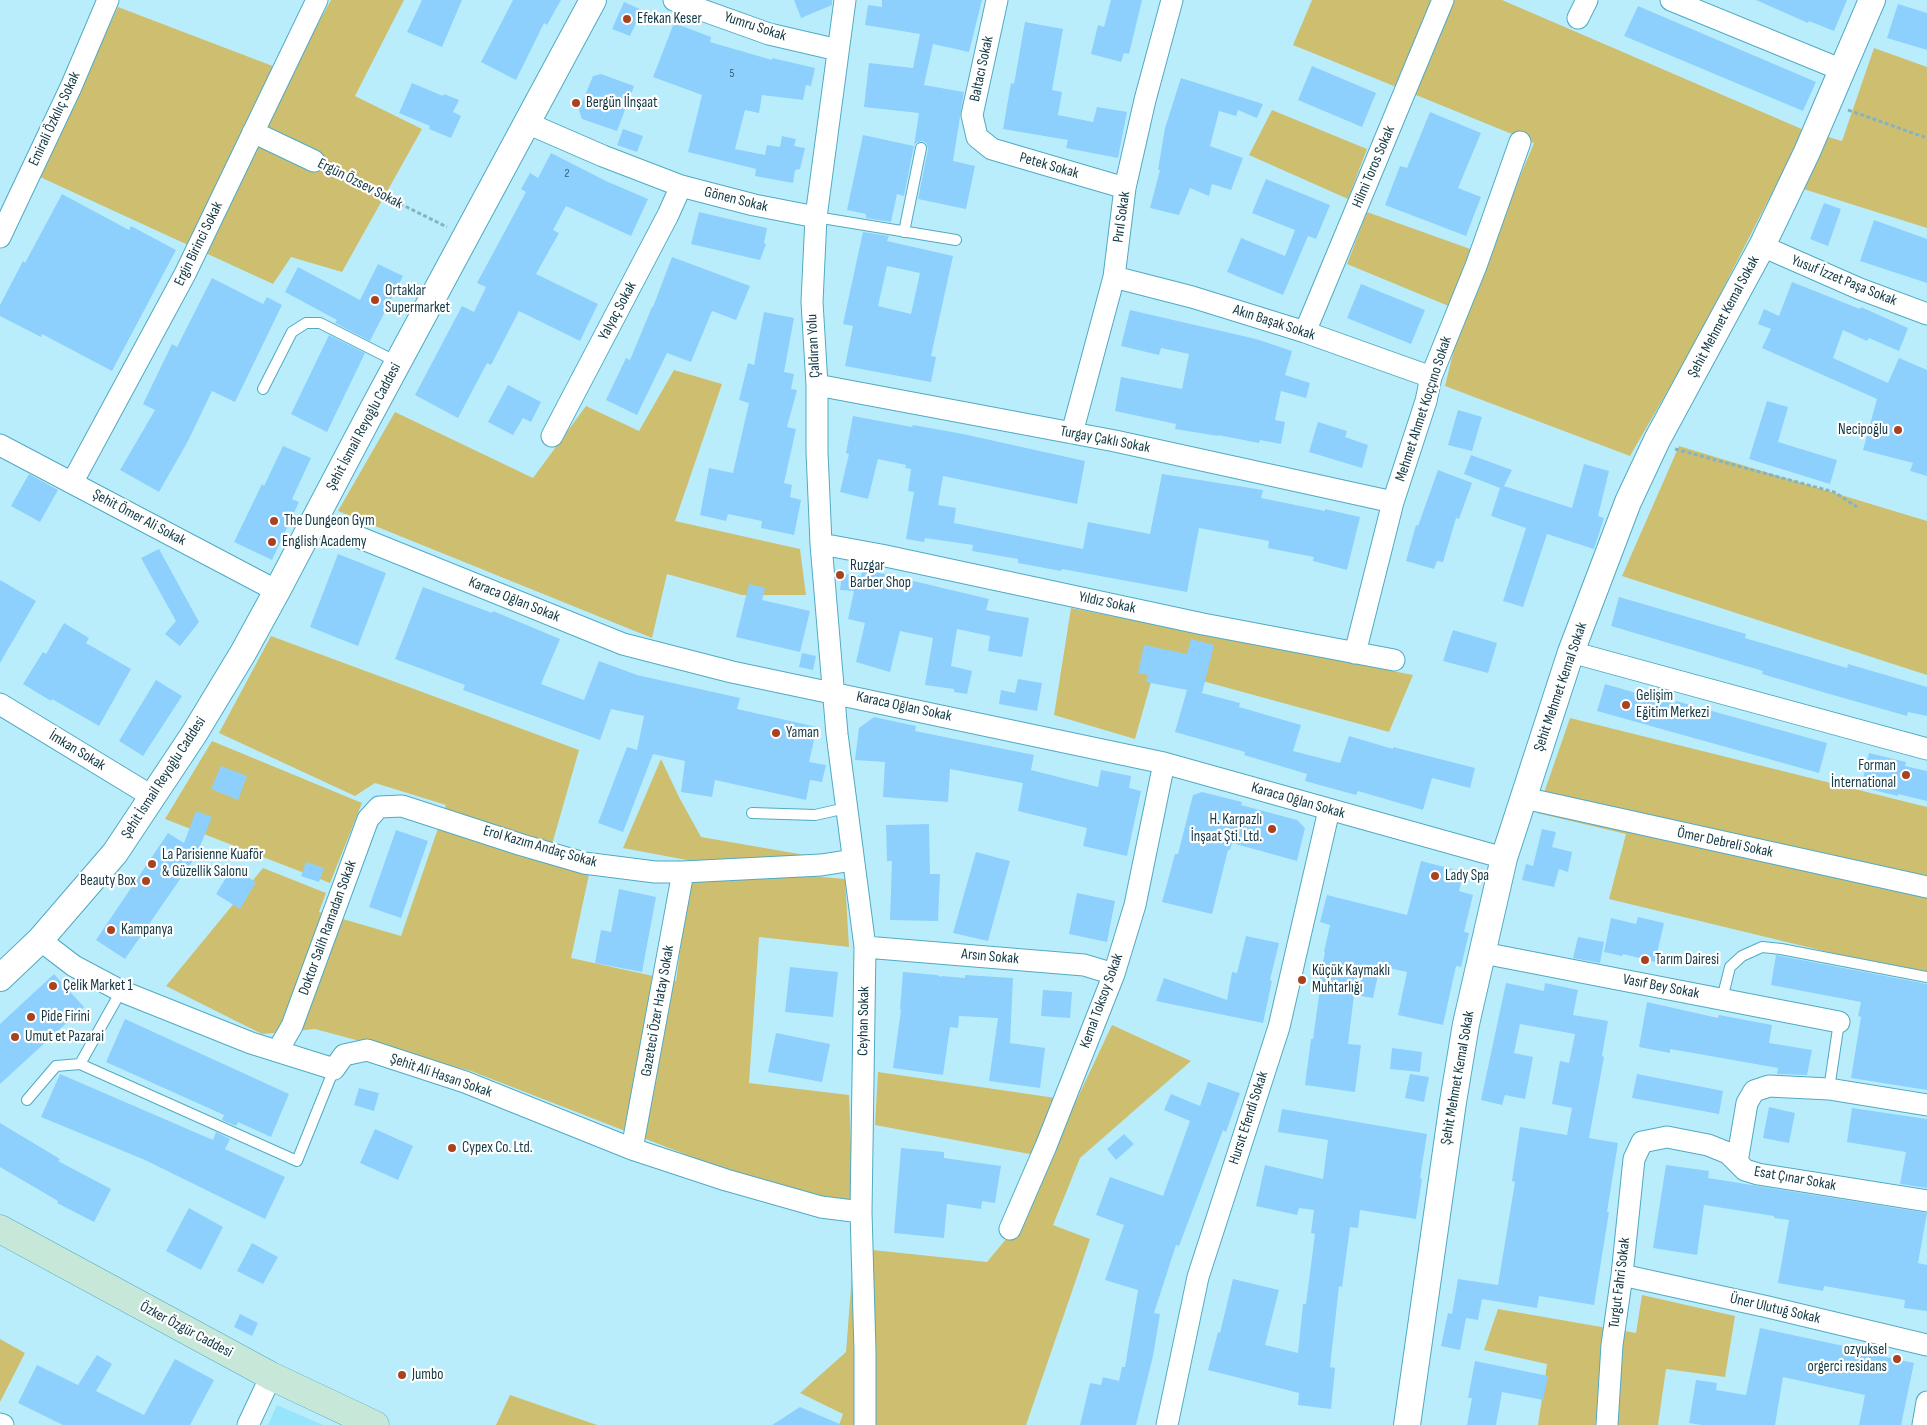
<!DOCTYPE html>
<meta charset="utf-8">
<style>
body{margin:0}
canvas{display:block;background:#baedfc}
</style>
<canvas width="1927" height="1425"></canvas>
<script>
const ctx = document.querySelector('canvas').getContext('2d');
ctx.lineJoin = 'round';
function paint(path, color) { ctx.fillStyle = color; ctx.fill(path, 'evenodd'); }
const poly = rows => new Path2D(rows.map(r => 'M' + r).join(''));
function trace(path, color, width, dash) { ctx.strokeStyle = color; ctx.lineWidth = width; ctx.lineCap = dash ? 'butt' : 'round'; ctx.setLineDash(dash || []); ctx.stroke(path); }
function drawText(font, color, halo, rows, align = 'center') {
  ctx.font = font + ' "Sofia Sans Condensed",sans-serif'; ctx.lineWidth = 4.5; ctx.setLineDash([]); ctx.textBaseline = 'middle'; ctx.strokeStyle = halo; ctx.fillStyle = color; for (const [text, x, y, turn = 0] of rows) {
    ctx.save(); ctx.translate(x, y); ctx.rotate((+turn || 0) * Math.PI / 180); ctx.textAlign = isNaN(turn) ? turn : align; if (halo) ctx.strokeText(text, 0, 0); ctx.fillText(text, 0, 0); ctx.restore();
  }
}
paint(poly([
 [277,1405,323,1425,268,1425]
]), '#97e5fc');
paint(poly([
 [331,0,404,0,355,96,422,129,342,272,291,257,273,284,40,177,118,7,291,73],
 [1312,0,1502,0,1804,130,1842,141,1874,48,1927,67,1927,228,1778,181,1693,347,1630,456,1445,386,1463,312,1347,264,1367,212,1487,255,1534,143,1293,45],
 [1272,110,1367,149,1348,199,1249,155],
 [674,370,722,384,675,521,800,549,806,595,742,595,667,574,652,638,338,511,395,412,533,478,586,406,639,431],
 [1679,446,1927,521,1927,675,1622,576],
 [1071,608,1413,675,1389,732,1155,668,1135,739,1054,715],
 [271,636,579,750,547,862,590,870,571,958,676,981,692,861,623,848,661,759,679,797,701,837,805,855,811,876,845,879,849,947,759,937,749,1083,849,1095,854,1220,471,1071,315,1029,262,1034,166,986,263,868,326,893,319,912,401,936,446,805,375,783,355,796,219,733],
 [1570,718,1927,807,1927,976,1609,899,1626,834,1537,813],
 [212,741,362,803,330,883,165,819],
 [1112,1025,1191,1061,1080,1158,1053,1225,1090,1239,1026,1425,839,1425,843,1414,800,1393,846,1352,854,1248,987,1262,1026,1215,1051,1158,875,1125,878,1072,1076,1101],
 [1642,1295,1735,1316,1725,1377,1666,1369,1658,1425,1617,1425,1596,1421,1595,1425,1538,1425,1547,1364,1484,1350,1498,1309,1636,1333],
 [0,1339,25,1353,0,1402],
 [510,1395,597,1425,496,1425]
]), '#cebf70');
paint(poly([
 [422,0,462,0,442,47,407,32],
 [513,0,561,0,547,25,544,23,516,80,481,62],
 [794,0,832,0,832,5,801,18],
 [882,0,982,0,969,52,933,44,924,85,964,92,953,161,975,166,966,209,918,199,928,149,926,143,922,141,916,143,914,146,904,196,897,194,891,222,866,218,866,214,847,210,863,135,914,146,919,113,864,107,869,63,913,68,920,34,865,25,868,5,882,7],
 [1111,0,1142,0,1129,54,1124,53,1121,62,1091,54,1098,25,1104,27],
 [1756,0,1847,0,1834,31,1809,21,1808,23],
 [624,2,642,10,630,36,612,29],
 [1898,4,1927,13,1927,50,1887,38],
 [1638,6,1816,82,1803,111,1624,36],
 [1025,22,1063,29,1052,90,1062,92,1058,115,1093,122,1097,107,1127,112,1118,158,1066,148,1068,140,1003,129,1011,83,1014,84],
 [674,23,711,37,710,42,772,60,772,58,815,68,811,86,806,85,803,100,762,95,759,113,745,110,735,149,765,155,767,145,780,147,782,136,796,139,794,146,805,148,800,169,795,170,793,183,755,176,756,169,688,152,702,95,653,77],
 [1312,66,1376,93,1362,127,1298,100],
 [601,74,634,86,617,131,582,119,579,110,593,76],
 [1181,78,1263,104,1257,118,1238,110,1236,116,1219,111,1210,146,1243,158,1231,190,1212,184,1209,196,1190,188,1179,215,1150,208,1160,170,1158,170,1165,128],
 [412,83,443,96,444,94,459,100,453,112,461,116,451,138,429,129,430,126,399,113],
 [1430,112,1481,133,1458,188,1481,197,1466,236,1385,205,1400,166,1407,168],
 [623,129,643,136,637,152,617,145],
 [551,153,606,181,648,199,631,236,566,206,553,230,559,233,536,274,598,304,580,341,519,311,491,365,487,363,458,418,415,395,462,306,474,312,486,287,477,283,526,192,521,189,530,173,538,178],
 [1266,179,1330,205,1316,239,1308,236,1283,295,1227,272,1241,238,1285,256,1295,230,1252,213],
 [62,194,129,230,131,226,176,250,112,371,42,334,41,337,0,316,0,305,23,261,25,263],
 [1824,203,1841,209,1828,246,1810,239],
 [699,212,767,228,764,243,766,244,760,260,691,244],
 [1874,220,1927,239,1927,283,1860,261],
 [863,232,889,236,887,241,953,256,931,356,936,357,931,382,845,366,853,326,843,324],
 [887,266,920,273,911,314,878,306],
 [672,257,750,286,736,320,712,311,691,362,667,353,637,415,606,400,626,358,630,360,652,307,653,307],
 [378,264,403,276,370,341,335,323,337,320,285,292,298,267,360,300],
 [212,278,263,304,267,297,282,305,235,402,212,391,188,441,159,492,120,470,155,410,143,404,172,344,177,347],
 [1792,282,1860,309,1861,307,1908,328,1899,351,1869,338,1867,341,1843,330,1833,358,1888,383,1899,358,1927,370,1927,476,1910,471,1913,463,1863,450,1877,399,1762,348,1771,329,1758,324,1764,309,1779,316],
 [1361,284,1425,310,1411,344,1347,318],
 [1130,310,1256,339,1292,351,1285,375,1310,383,1306,398,1281,391,1275,420,1285,422,1281,444,1260,440,1259,443,1218,435,1218,436,1175,429,1176,424,1115,411,1121,377,1182,389,1189,354,1161,348,1159,355,1121,346],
 [764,312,794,318,784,372,794,374,791,389,797,390,787,427,796,429,784,483,792,485,790,497,801,500,794,535,761,528,762,521,728,514,726,521,700,515,709,468,733,473,749,403,739,400,748,363,754,365],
 [329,335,365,353,327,432,291,414],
 [508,385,541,402,531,422,523,418,513,435,488,422],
 [1767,401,1788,407,1778,442,1837,460,1830,484,1749,459],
 [1458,410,1482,417,1472,451,1448,445],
 [853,416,912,427,913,425,963,434,1085,461,1077,504,943,476,938,505,956,508,954,523,1083,549,1088,522,1150,534,1162,474,1263,490,1261,498,1325,511,1325,509,1360,517,1347,570,1313,561,1314,557,1268,548,1269,541,1199,528,1187,592,1062,569,1061,571,1018,563,1018,559,972,551,973,545,925,538,924,542,906,539,914,492,908,491,911,469,905,468,906,465,878,459,868,499,840,492,849,454,846,453],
 [1318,422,1347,431,1345,437,1368,445,1362,468,1309,452],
 [283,446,311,458,292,499,299,502,272,560,234,542,262,484,264,486],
 [1471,455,1512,470,1504,486,1572,508,1584,464,1609,471,1598,516,1604,518,1594,549,1547,534,1523,607,1503,601,1526,528,1491,516,1500,488,1464,474],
 [1438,470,1472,483,1459,519,1456,518,1443,562,1437,561,1434,569,1406,561,1416,525,1418,526],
 [29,474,58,490,40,522,11,506],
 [159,549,199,622,180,646,165,634,176,621,141,558],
 [338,554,386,573,358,646,310,627],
 [863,569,989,599,986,610,1029,618,1022,657,988,651,990,636,957,629,951,666,972,671,967,694,954,692,954,689,925,685,933,638,900,631,890,672,856,662,865,623,848,619,854,591,840,590,842,574,861,576],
 [0,580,36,601,0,663],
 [749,584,765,588,762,600,810,611,800,652,736,637],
 [423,587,492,613,493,611,560,639,541,684,584,700,599,661,637,675,740,698,737,709,817,727,809,762,826,765,822,782,810,780,806,800,715,780,712,797,681,792,685,761,653,754,623,832,598,823,627,747,637,750,644,716,611,709,600,740,463,690,465,685,395,659],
 [1619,597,1746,634,1745,638,1847,668,1848,664,1927,687,1927,716,1908,712,1907,716,1826,693,1762,674,1763,671,1611,626],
 [64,623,89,638,86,643,131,669,99,726,52,699,51,701,23,684,43,652,46,654],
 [1453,630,1497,643,1488,673,1443,661],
 [1191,639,1214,645,1202,693,1240,703,1239,707,1301,725,1293,751,1340,763,1349,736,1393,749,1393,747,1475,768,1470,788,1432,778,1423,810,1358,791,1356,795,1305,781,1307,774,1244,755,1245,752,1175,732,1187,690,1146,682,1148,675,1138,673,1144,645,1187,654],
 [802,653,816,656,813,670,799,667],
 [1018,679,1042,683,1037,711,999,704,1001,690,1015,693],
 [156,680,182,696,143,756,119,741],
 [1605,684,1675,704,1676,701,1827,743,1819,773,1597,711],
 [874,717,916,726,915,731,1034,755,1031,770,1098,787,1101,770,1131,776,1129,788,1141,791,1127,856,1083,846,1087,828,1018,811,1023,783,950,769,948,802,883,797,885,762,855,760,859,728],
 [1869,753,1906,762,1905,766,1927,771,1927,801,1898,794,1898,796,1861,787],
 [221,766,247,776,238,800,211,789],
 [1202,792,1242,802,1241,805,1297,820,1305,828,1297,861,1232,843,1230,850,1228,850,1212,914,1162,902,1175,854,1178,854,1193,795],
 [196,811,212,817,196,856,125,959,96,940,168,833,184,843],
 [929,824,930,874,940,874,938,921,890,920,892,861,887,861,886,825],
 [1542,829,1556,832,1552,847,1572,852,1568,872,1559,869,1554,887,1522,880,1526,864,1533,866],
 [396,830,428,841,401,918,369,907],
 [976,852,1010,861,988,941,953,933],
 [1421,861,1464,872,1459,891,1473,895,1464,932,1469,933,1461,967,1456,966,1443,1025,1398,1015,1407,972,1380,966,1373,998,1354,995,1348,1044,1361,1045,1355,1092,1305,1085,1311,1039,1313,1039,1320,988,1318,987,1325,952,1324,952,1330,925,1320,922,1327,895,1407,915],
 [306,862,324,868,319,882,301,876],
 [232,868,256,882,240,909,216,894],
 [619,889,656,897,642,972,595,963,601,930,611,932],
 [1077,893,1115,901,1107,942,1069,934],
 [1638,917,1664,923,1655,962,1623,954,1622,956,1604,952,1611,918,1636,924],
 [1246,936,1279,943,1270,980,1272,981,1263,1023,1156,1001,1164,978,1227,1000,1232,972,1237,973],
 [1578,937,1604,942,1600,963,1573,958],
 [1776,955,1927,984,1927,1090,1851,1078,1861,1017,1858,1016,1861,1002,1771,985],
 [790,967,838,972,833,1017,785,1012],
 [903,972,937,975,941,977,942,976,965,978,965,975,1013,978,1010,1043,1045,1048,1040,1088,989,1081,998,1018,959,1016,958,1028,950,1027,943,1075,893,1068,901,1010,900,1009],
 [54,974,84,1007,0,1084,0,1024],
 [1506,983,1544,991,1545,983,1578,990,1573,1015,1608,1021,1602,1056,1604,1057,1589,1138,1618,1143,1607,1212,1609,1212,1594,1305,1539,1296,1537,1308,1482,1299,1478,1320,1466,1318,1460,1350,1441,1346,1448,1313,1452,1314,1458,1279,1498,1285,1515,1182,1512,1181,1520,1127,1567,1135,1572,1108,1552,1104,1560,1061,1569,1063,1575,1034,1520,1024,1514,1053,1533,1057,1525,1099,1505,1095,1502,1105,1481,1100],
 [1043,990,1072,992,1070,1018,1041,1016],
 [1647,1002,1718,1018,1719,1015,1772,1025,1769,1043,1812,1050,1807,1075,1777,1074,1778,1068,1699,1054,1670,1049,1670,1053,1639,1047],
 [125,1019,289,1094,271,1137,238,1122,236,1126,222,1120,224,1115,106,1062],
 [776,1033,830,1044,822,1082,768,1072],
 [1392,1048,1422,1052,1420,1072,1390,1069],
 [60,1074,213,1140,216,1132,230,1139,225,1149,285,1177,265,1219,145,1160,41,1117],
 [1410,1074,1429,1077,1424,1102,1405,1098],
 [1637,1074,1723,1091,1719,1114,1632,1098],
 [1208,1082,1240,1093,1226,1132,1223,1130,1179,1246,1176,1245,1154,1313,1160,1314,1153,1356,1136,1425,1080,1425,1090,1383,1101,1385,1103,1377,1119,1381,1122,1367,1125,1367,1138,1290,1105,1280,1124,1225,1096,1215,1110,1177,1163,1196,1190,1121,1164,1110,1171,1094,1200,1106],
 [359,1088,379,1093,374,1111,354,1105],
 [1769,1107,1795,1113,1789,1143,1763,1138],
 [1852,1108,1927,1119,1927,1188,1900,1184,1906,1152,1847,1142],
 [1282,1109,1427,1134,1420,1178,1422,1179,1416,1219,1360,1210,1358,1228,1350,1227,1342,1287,1339,1286,1330,1367,1335,1368,1331,1409,1298,1405,1299,1393,1208,1370,1218,1332,1220,1333,1233,1279,1279,1290,1265,1345,1298,1353,1303,1304,1306,1304,1315,1234,1311,1233,1314,1210,1299,1208,1297,1215,1256,1206,1265,1165,1323,1179,1328,1140,1278,1132],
 [0,1123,60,1159,58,1161,111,1189,94,1222,57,1203,58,1201,0,1167],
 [375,1129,413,1146,398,1180,360,1163],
 [1124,1134,1134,1144,1116,1160,1107,1149],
 [901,1148,944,1152,944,1158,1001,1166,995,1203,982,1201,981,1209,947,1204,944,1238,894,1233],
 [1666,1165,1709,1171,1708,1178,1927,1213,1918,1263,1927,1265,1927,1311,1904,1308,1905,1300,1824,1286,1823,1291,1778,1283,1789,1220,1774,1218,1774,1216,1704,1205,1697,1255,1653,1248],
 [189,1208,223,1227,201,1270,166,1251],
 [252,1243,278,1257,263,1284,237,1271],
 [240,1314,258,1323,252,1336,234,1327],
 [1760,1328,1853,1348,1852,1350,1914,1363,1901,1425,1859,1425,1865,1395,1783,1377,1775,1425,1702,1425,1689,1423,1696,1380,1717,1383,1716,1390,1746,1395],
 [97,1355,112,1364,96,1391,144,1415,175,1359,214,1380,190,1425,63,1425,18,1403,37,1365,78,1385],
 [1475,1361,1548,1376,1543,1400,1502,1392,1496,1425,1467,1425,1472,1398,1468,1398],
 [800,1407,842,1425,772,1425]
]), '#8dd0fd');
const service = poly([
 [816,217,956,240],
 [904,232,921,148],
 [263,389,292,332,306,323,320,323,397,362],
 [752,813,815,815,846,808],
 [1722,999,1730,967,1742,956,1762,947,1781,949,1927,977],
 [80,1064,121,991],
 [1829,1089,1839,1022],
 [27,1100,56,1066,80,1064,297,1161,334,1069]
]);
const minor = poly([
 [674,0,769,34,838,50],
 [845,0,816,217,812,302,817,385,817,452,821,544,837,734,865,947,861,1212,865,1351,865,1425],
 [997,0,972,115,977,137,992,149,1125,188],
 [1671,0,1842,70],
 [1578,18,1587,0],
 [527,123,603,156,681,186,754,205,816,217],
 [253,132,314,161],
 [0,237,71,87,108,0],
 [1762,246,1860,289,1927,314],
 [1114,277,1192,297,1305,332,1431,377],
 [1305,332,1443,0],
 [817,385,1115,441,1393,502],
 [1072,433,1114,277,1125,188,1145,100,1172,0],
 [552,436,668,215,681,186],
 [0,445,277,591],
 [72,483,185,274,317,0],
 [316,520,623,644,732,672,1164,763,1504,858],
 [821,544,881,555,1203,624,1394,660],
 [1571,652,1927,749],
 [1355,653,1393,502,1426,401,1431,377,1476,266,1520,142],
 [0,704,153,797],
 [1524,798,1927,887],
 [40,940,74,966,121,991,251,1043,334,1069,344,1055,367,1050,465,1082,632,1149,726,1180,821,1207,861,1212],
 [865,947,1084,965,1114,974],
 [1483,953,1839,1022],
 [278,1050,292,1026,368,819,379,807,402,806,522,845,584,863,655,872,683,872,821,865,853,860],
 [632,1149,683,872],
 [1737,1162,1747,1103,1754,1091,1769,1086,1829,1089,1927,1105],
 [1010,1229,1046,1146,1114,974,1135,905,1164,763],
 [1622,1275,1768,1307,1927,1345],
 [0,1424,3,1425],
 [248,1425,271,1376],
 [1167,1425,1198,1277,1279,1027,1329,810],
 [1607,1425,1612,1345,1622,1275,1634,1159,1642,1142,1667,1137,1708,1145,1728,1153,1745,1170,1758,1174,1927,1201],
 [1923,1425,1927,1402]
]);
const tertiary = poly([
 [0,978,40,940,115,853,194,734,243,653,277,591,368,418,593,0],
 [1407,1425,1453,1102,1466,1024,1504,858,1571,652,1628,502,1657,440,1762,246,1807,152,1872,0]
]);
const secondary = poly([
 [0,1229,271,1376,375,1425]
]);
trace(service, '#50aac3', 12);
trace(minor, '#50aac3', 23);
trace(tertiary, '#50aac3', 28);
trace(secondary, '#50aac3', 29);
trace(poly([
 [1848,110,1927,138],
 [330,169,447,227],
 [1675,449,1834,492,1857,507]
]), '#84b3c1', 3, [4, 2.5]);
trace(service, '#fff', 10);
trace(minor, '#fff', 21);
trace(tertiary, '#fff', 26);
trace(secondary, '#c7e8d8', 28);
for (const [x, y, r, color] of [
 [627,19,5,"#a9421f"],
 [576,103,5,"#a9421f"],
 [375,300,5,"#a9421f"],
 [1898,430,5,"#a9421f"],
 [274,521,5,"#a9421f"],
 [272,542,5,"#a9421f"],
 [840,575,5,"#a9421f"],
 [1626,705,5,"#a9421f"],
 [776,733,5,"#a9421f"],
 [1906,775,5,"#a9421f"],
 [1272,829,5,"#a9421f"],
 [152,864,5,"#a9421f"],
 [1435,876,5,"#a9421f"],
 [146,881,5,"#a9421f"],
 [111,930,5,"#a9421f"],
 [1645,960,5,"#a9421f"],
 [1302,980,5,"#a9421f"],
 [53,986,5,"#a9421f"],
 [31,1017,5,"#a9421f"],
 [15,1037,5,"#a9421f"],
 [452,1148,5,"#a9421f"],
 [1897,1359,5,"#a9421f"],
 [402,1375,5,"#a9421f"]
]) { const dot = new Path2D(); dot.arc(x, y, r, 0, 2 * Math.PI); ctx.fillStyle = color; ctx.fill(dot); trace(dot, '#fff', 2); }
drawText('12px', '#325f72', null, [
 ["5",732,74],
 ["2",567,174]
]);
drawText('15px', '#133944', '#fff', [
 ["Efekan Keser",637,19],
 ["Bergün Iİnşaat",586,103],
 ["Ortaklar",385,291],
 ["Supermarket",385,308],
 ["Necipoğlu",1888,430,"right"],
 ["The Dungeon Gym",284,521],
 ["English Academy",282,542],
 ["Ruzgar",850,566],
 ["Barber Shop",850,583],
 ["Gelişim",1636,696],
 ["Eğitim Merkezi",1636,713],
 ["Yaman",786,733],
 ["Forman",1896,766,"right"],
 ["İnternational",1896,783,"right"],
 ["H. Karpazlı",1262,820,"right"],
 ["İnşaat Şti. Ltd.",1262,837,"right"],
 ["La Parisienne Kuaför",162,855],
 ["& Güzellik Salonu",162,872],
 ["Lady Spa",1445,876],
 ["Beauty Box",136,881,"right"],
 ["Kampanya",121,930],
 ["Tarım Dairesi",1655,960],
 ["Küçük Kaymaklı",1312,971],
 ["Muhtarlığı",1312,988],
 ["Çelik Market 1",63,986],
 ["Pide Firini",41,1017],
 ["Umut et Pazarai",25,1037],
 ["Cypex Co. Ltd.",462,1148],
 ["ozyuksel",1887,1350,"right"],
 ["orgerci residans",1887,1367,"right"],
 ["Jumbo",412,1375]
], 'left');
drawText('15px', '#133944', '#fff', [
 ["Yumru Sokak",755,27,18],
 ["Baltacı Sokak",982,69,-78],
 ["Emirali Özkılıç Sokak",55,119,-65],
 ["Petek Sokak",1049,166,16],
 ["Hilmi Toros Sokak",1374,167,-67],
 ["Ergün Özsev Sokak",360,184,27],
 ["Gönen Sokak",736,200,14],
 ["Pırıl Sokak",1122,217,-82],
 ["Ergin Birinci Sokak",199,244,-64],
 ["Yusuf İzzet Paşa Sokak",1844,281,22],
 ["Yalyaç Sokak",618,311,-62],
 ["Şehit Mehmet Kemal Sokak",1724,317,-62],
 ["Akın Başak Sokak",1274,323,18],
 ["Çaldıran Yolu",814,346,-93],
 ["Mehmet Ahmet Koççıno Sokak",1424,409,-72],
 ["Şehit İsmail Reyoğlu Caddesi",364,427,-62],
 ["Turgay Çaklı Sokak",1105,440,11],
 ["Şehit Ömer Ali Sokak",139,518,28],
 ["Karaca Oğlan Sokak",514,600,22],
 ["Yıldız Sokak",1107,603,12],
 ["Şehit Mehmet Kemal Sokak",1561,687,-71],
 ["Karaca Oğlan Sokak",904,707,12],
 ["İmkan Sokak",77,751,31],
 ["Şehit İsmail Reyoğlu Caddesi",164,778,-57],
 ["Karaca Oğlan Sokak",1298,801,16],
 ["Ömer Debreli Sokak",1725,843,12],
 ["Erol Kazım Andaç Sokak",540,847,16],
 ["Doktor Salih Ramadan Sokak",328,928,-70],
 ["Arsın Sokak",990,957,5],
 ["Vasıf Bey Sokak",1661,987,11],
 ["Kemal Toksoy Sokak",1102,1001,-70],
 ["Gazeteci Özer Hatay Sokak",658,1011,-80],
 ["Ceyhan Sokak",864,1021,-89],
 ["Şehit Ali Hasan Sokak",441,1076,19],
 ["Şehit Mehmet Kemal Sokak",1458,1078,-80],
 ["Hursıt Efendi Sokak",1249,1118,-72],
 ["Esat Çınar Sokak",1795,1179,10],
 ["Turgut Fahri Sokak",1620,1283,-83],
 ["Üner Ulutuğ Sokak",1775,1309,13],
 ["Özker Özgür Caddesi",186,1330,28]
]);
</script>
